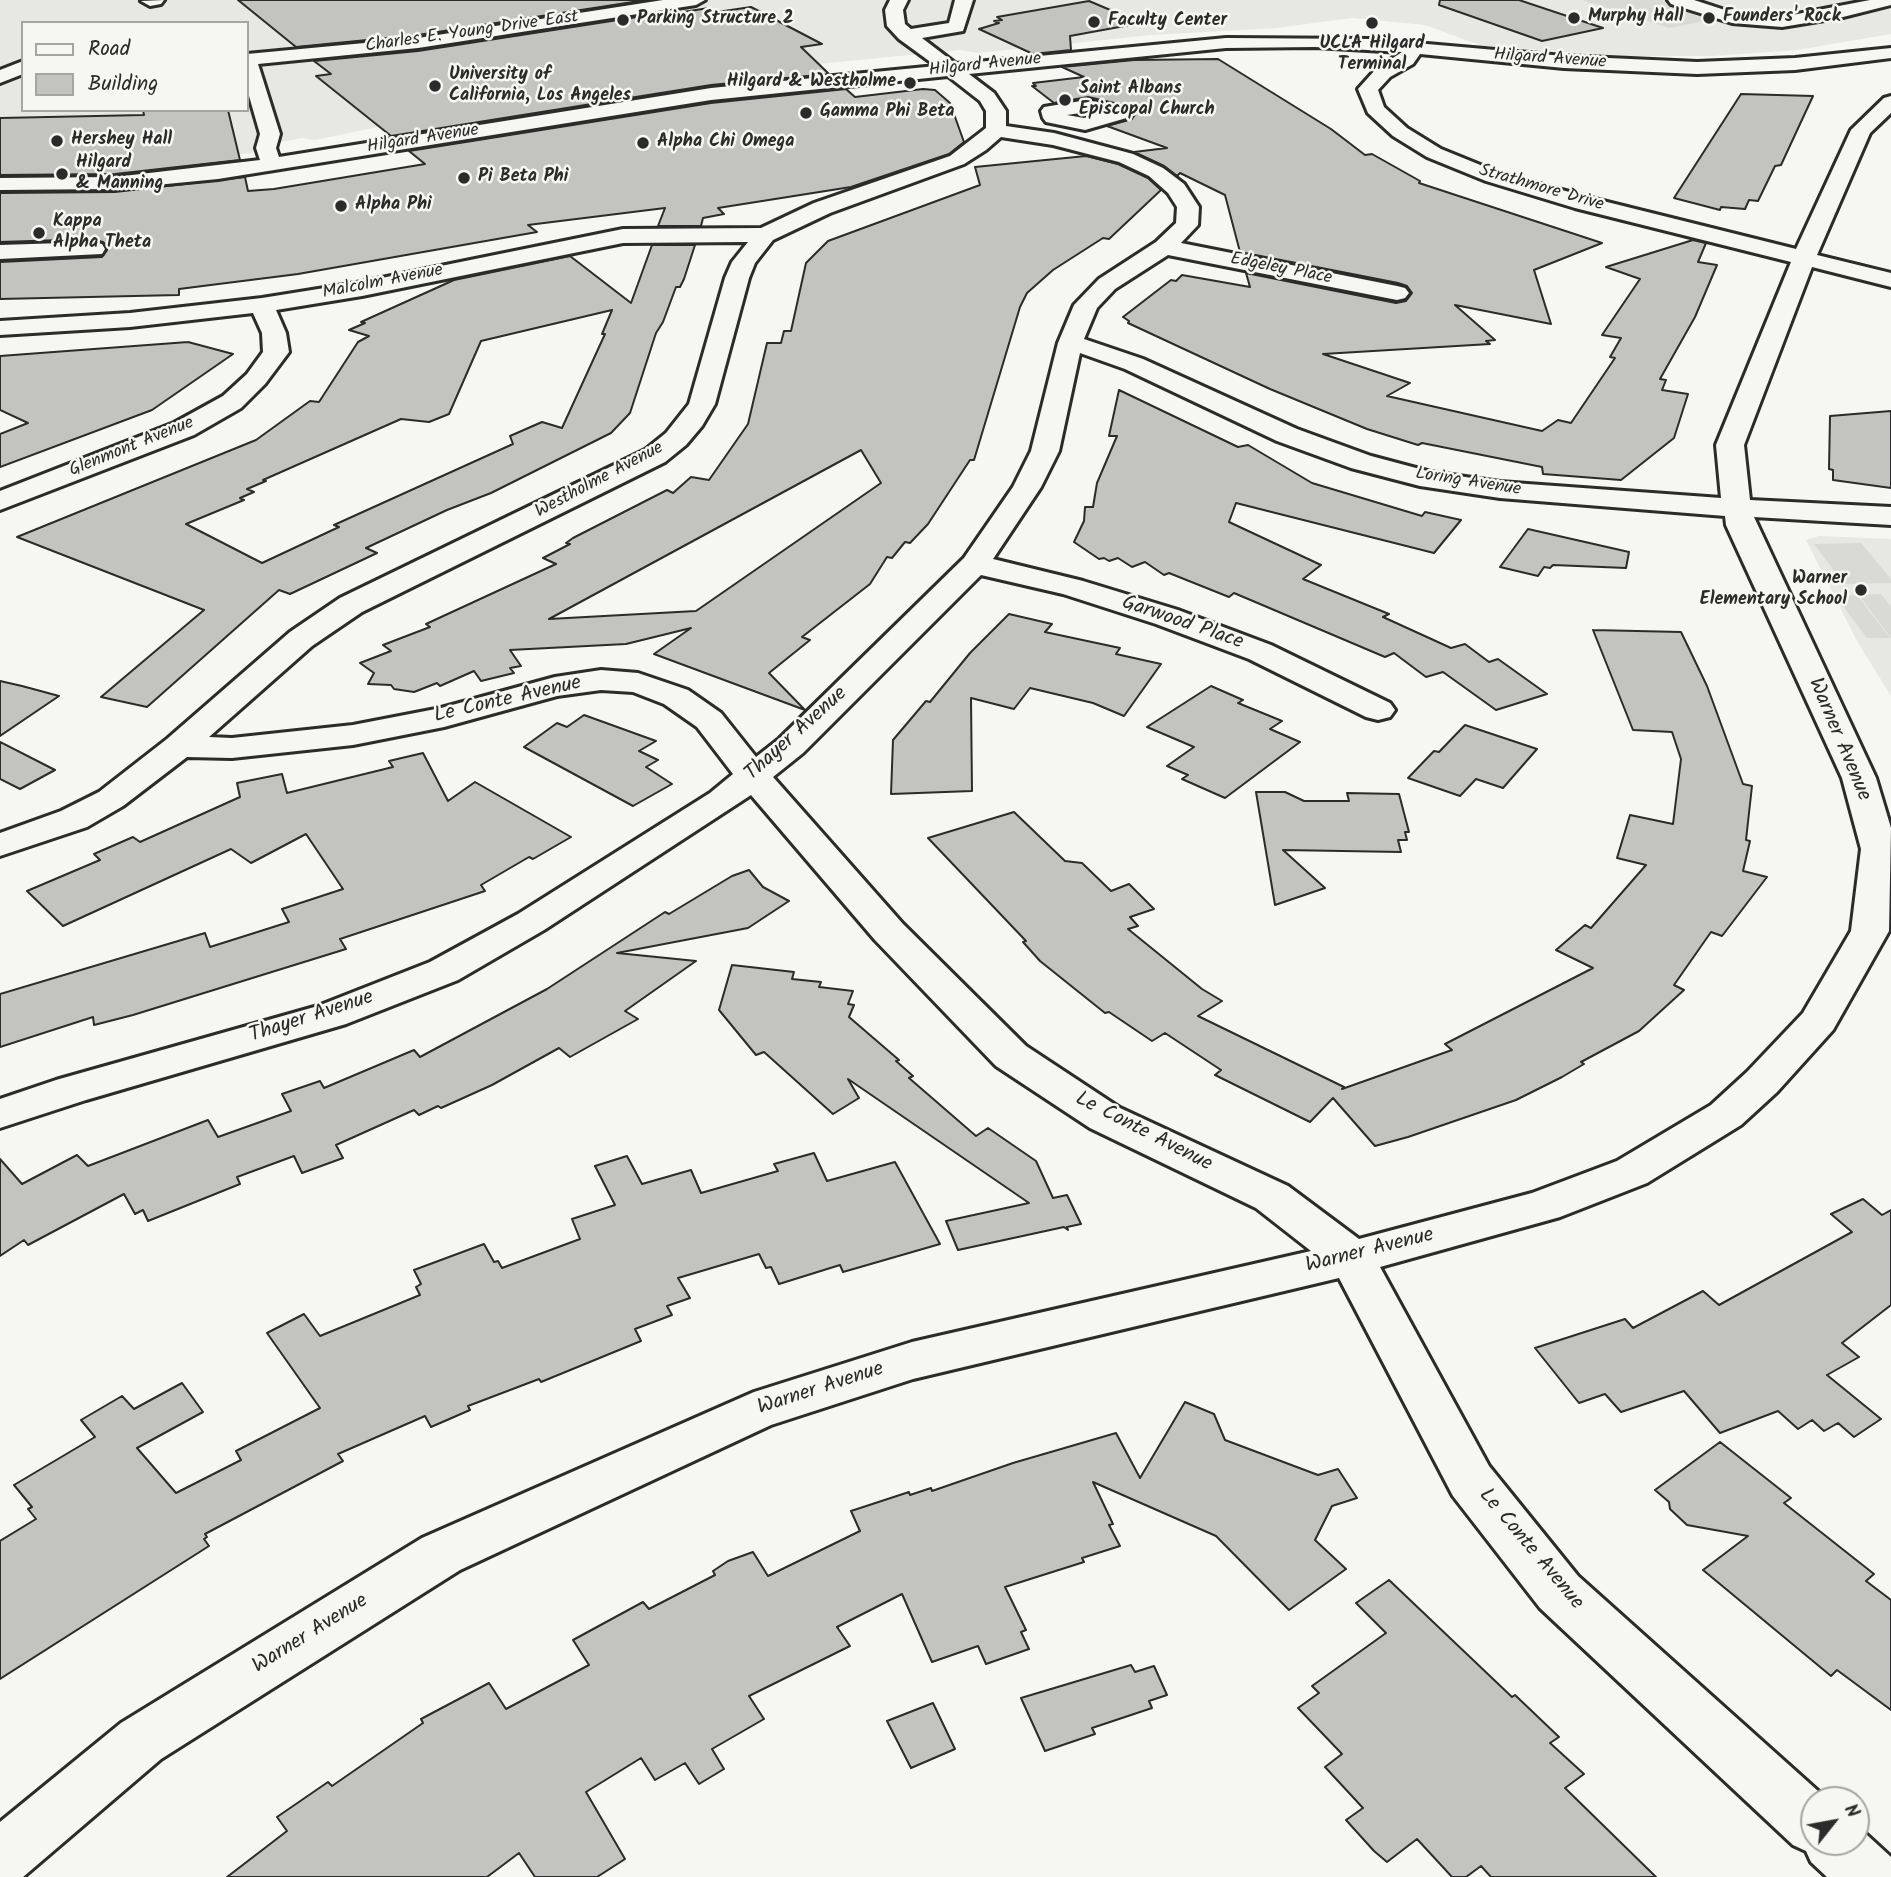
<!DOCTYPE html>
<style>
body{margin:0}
#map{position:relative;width:1891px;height:1877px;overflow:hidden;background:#f6f6f2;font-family:Kalam,sans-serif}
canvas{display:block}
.legend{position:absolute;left:21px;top:21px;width:228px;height:91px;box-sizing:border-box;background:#f6f6f2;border:2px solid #a5a5a2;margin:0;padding:9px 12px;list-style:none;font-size:21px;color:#2b2b2b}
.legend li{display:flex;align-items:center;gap:14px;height:35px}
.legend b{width:35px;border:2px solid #a5a5a2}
.north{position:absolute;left:1800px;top:1786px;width:70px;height:70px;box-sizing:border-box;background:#f6f6f2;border:2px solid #a5a5a2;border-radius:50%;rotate:59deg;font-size:19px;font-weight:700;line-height:28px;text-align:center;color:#2b2b2b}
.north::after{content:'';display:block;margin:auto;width:24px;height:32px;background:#2b2b2b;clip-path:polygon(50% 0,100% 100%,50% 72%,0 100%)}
</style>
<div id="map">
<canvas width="1891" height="1877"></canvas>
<ul class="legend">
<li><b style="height:9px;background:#f6f6f2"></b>Road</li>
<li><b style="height:19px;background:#c3c3c0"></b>Building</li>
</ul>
<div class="north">N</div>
</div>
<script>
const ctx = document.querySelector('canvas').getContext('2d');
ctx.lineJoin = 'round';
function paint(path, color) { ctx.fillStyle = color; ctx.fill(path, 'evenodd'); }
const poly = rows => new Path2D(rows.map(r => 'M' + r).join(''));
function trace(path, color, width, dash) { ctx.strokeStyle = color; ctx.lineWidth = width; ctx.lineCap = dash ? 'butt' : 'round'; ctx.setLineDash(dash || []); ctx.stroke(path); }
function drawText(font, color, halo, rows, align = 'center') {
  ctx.font = font + ' Kalam,sans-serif'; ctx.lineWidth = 5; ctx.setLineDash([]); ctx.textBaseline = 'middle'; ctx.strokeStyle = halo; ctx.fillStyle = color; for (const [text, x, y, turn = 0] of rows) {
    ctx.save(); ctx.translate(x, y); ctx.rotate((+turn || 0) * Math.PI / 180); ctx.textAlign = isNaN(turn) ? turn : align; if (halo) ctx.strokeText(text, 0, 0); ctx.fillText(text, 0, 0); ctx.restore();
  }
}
paint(poly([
 [0,0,1891,0,1891,34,1797,50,1713,56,1626,56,1482,46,1425,25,1352,18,1276,28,1152,35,977,53,960,50,788,67,442,114,315,140,302,138,255,147,253,153,128,167,0,172],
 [23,23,247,23,247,110,23,110],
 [1819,536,1891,539,1891,696,1857,641,1806,540]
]), '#e7e7e3');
paint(poly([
 [1582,0,1664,0,1721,18,1669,28],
 [1861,543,1891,579,1891,583,1844,584,1814,544],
 [1881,594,1891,607,1891,638,1859,595],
 [1835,595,1857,595,1890,638,1867,638]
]), '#d9d9d5');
const building = poly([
 [238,0,646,0,418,35,296,47,238,0],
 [1440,0,1519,0,1603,28,1542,41,1439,5,1440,0],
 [1089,1,1141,23,1070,36,1071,50,1033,54,979,29,999,23,994,21,1002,20,997,17,1089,1],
 [751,7,822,44,801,47,829,74,711,85,391,136,316,76,331,74,314,61,418,51,663,13,663,15,709,8,717,12,751,7],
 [1218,59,1331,129,1365,155,1372,154,1420,181,1419,183,1602,243,1534,270,1551,324,1455,305,1495,340,1486,341,1490,344,1323,354,1410,383,1387,396,1542,431,1558,420,1571,423,1615,358,1610,357,1621,338,1602,335,1640,279,1606,267,1693,240,1706,243,1698,262,1717,265,1695,317,1660,379,1666,380,1662,390,1688,394,1674,438,1621,480,1543,474,1542,467,1422,443,1418,445,1367,429,1270,389,1128,323,1129,321,1123,317,1171,280,1176,281,1182,275,1250,287,1246,273,1396,303,1406,301,1412,293,1407,286,1398,283,1240,252,1225,195,1180,173,1177,176,1164,166,1134,152,1167,148,1107,126,1132,119,1136,113,1132,107,1088,97,1054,103,1032,86,1036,86,1033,83,1084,77,1062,67,1134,60,1218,59],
 [846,89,855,97,923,89,935,90,950,103,964,142,949,154,851,187,718,208,724,214,703,218,701,226,658,226,665,208,528,225,537,232,298,274,179,289,179,295,0,299,0,262,102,257,107,250,104,243,94,239,0,242,0,193,115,192,245,177,248,191,274,189,425,164,409,151,711,103,846,89],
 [1741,94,1813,96,1781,165,1775,166,1758,201,1749,200,1745,209,1721,207,1720,210,1674,198,1741,94],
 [143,110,228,110,240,160,115,174,0,175,0,118,144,115,143,110],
 [1086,156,1118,164,1148,178,1161,190,1109,239,1103,238,1053,270,1027,293,1020,307,974,460,970,460,928,524,910,543,905,542,892,558,887,557,870,584,802,637,810,640,769,673,805,710,654,654,691,628,626,644,510,650,521,666,510,668,514,673,481,681,474,671,440,686,437,683,414,692,394,689,391,685,368,684,374,673,360,663,391,651,383,645,430,627,426,624,556,564,543,558,570,544,566,543,573,538,667,490,673,493,691,477,709,480,748,424,767,343,781,343,784,331,791,331,806,263,828,241,980,185,975,167,1086,156],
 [861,450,881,483,696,611,549,619,861,450],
 [652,245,695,245,684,279,680,287,676,287,663,322,656,333,630,413,611,433,491,493,447,510,366,548,377,553,290,594,279,590,147,707,101,697,204,610,17,537,256,440,310,401,319,402,358,342,369,336,349,330,365,323,361,322,454,280,570,256,631,303,652,245],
 [612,310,602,334,605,334,562,428,542,422,510,436,513,444,334,525,339,527,262,563,186,524,244,500,240,498,254,492,247,489,266,481,263,480,401,419,429,422,449,414,481,341,612,310],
 [188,342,233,354,152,410,0,467,0,434,28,423,0,410,0,356,188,342],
 [1119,390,1238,447,1248,445,1312,483,1422,516,1425,512,1461,520,1434,553,1236,503,1229,522,1321,565,1303,579,1389,614,1383,617,1451,648,1465,644,1489,662,1498,659,1547,694,1496,710,1443,672,1426,677,1394,653,1385,657,1234,593,1229,597,1169,573,1164,575,1145,562,1132,567,1118,558,1109,561,1104,558,1099,559,1074,542,1084,521,1085,507,1093,507,1097,483,1117,436,1109,436,1119,390],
 [1891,411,1891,488,1833,480,1833,470,1829,469,1830,416,1891,411],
 [1528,529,1629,552,1626,568,1553,565,1550,568,1544,567,1538,576,1500,567,1528,529],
 [1009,614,1052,624,1045,632,1120,648,1116,654,1161,664,1124,716,1093,703,1030,688,1014,709,971,698,972,791,891,794,893,740,926,701,930,702,970,653,1009,614],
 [1593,630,1681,632,1707,686,1743,784,1752,786,1746,840,1750,841,1743,871,1767,877,1722,936,1711,932,1674,985,1684,990,1639,1031,1581,1062,1584,1064,1562,1077,1516,1100,1408,1137,1375,1146,1333,1098,1310,1122,1215,1075,1221,1070,1165,1033,1152,1041,1109,1012,1105,1013,1040,961,1023,942,1026,941,928,838,1014,812,1065,861,1082,863,1111,891,1129,884,1154,909,1130,917,1138,926,1128,929,1202,989,1222,1001,1198,1016,1344,1087,1342,1089,1452,1050,1445,1044,1593,968,1556,950,1585,925,1591,928,1646,865,1617,858,1630,815,1673,824,1681,759,1672,732,1633,730,1593,630],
 [0,681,22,686,59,696,0,736,0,681],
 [1211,686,1243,700,1238,703,1282,721,1270,729,1300,742,1225,798,1182,779,1188,775,1167,766,1194,747,1147,727,1211,686],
 [584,715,656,741,639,751,658,760,646,767,672,784,633,806,524,747,557,723,567,727,584,715],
 [1465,725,1537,749,1503,788,1476,779,1460,796,1408,778,1434,751,1439,752,1465,725],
 [0,742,55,770,20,789,0,779,0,742],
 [423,753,448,801,475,782,571,837,533,859,529,857,481,885,485,891,340,939,346,949,133,1015,94,1025,93,1017,0,1047,0,994,205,933,210,947,289,922,282,909,343,889,306,834,251,863,231,849,63,926,27,891,100,860,94,854,133,837,140,842,240,797,237,783,282,774,287,793,393,767,389,761,423,753],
 [1256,792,1285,792,1304,801,1349,801,1347,793,1399,794,1409,832,1405,832,1407,840,1398,840,1401,852,1283,850,1325,888,1275,905,1256,792],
 [749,870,763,887,789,901,748,928,617,953,696,961,625,1011,638,1019,570,1057,559,1048,492,1085,441,1108,438,1106,419,1115,414,1110,336,1145,343,1158,302,1173,294,1156,237,1177,240,1184,148,1221,143,1210,135,1214,124,1194,28,1245,24,1240,0,1256,0,1159,22,1184,77,1155,88,1166,208,1120,218,1137,291,1111,282,1094,320,1081,324,1088,414,1050,420,1057,547,989,665,912,669,914,732,876,749,870],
 [732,965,794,972,792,979,821,982,819,987,853,991,848,1004,854,1005,849,1017,899,1060,896,1061,913,1076,909,1078,976,1136,988,1128,1036,1161,1053,1198,1067,1195,1081,1224,1067,1227,1068,1230,1064,1227,958,1250,946,1221,1029,1203,848,1079,859,1098,833,1114,764,1052,756,1055,719,1010,732,965],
 [814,1153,827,1181,895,1162,940,1244,843,1272,840,1265,779,1284,771,1267,766,1268,759,1254,678,1278,690,1298,667,1306,672,1315,635,1329,641,1341,541,1382,539,1379,468,1406,470,1410,431,1427,425,1416,338,1454,343,1461,205,1534,207,1537,204,1539,209,1546,0,1679,0,1541,36,1519,28,1509,32,1507,14,1485,95,1437,81,1420,122,1396,134,1409,182,1383,203,1412,137,1448,176,1493,241,1460,236,1451,320,1408,267,1333,304,1314,320,1336,420,1295,416,1287,421,1284,414,1270,484,1244,494,1262,498,1261,502,1268,580,1239,572,1219,615,1205,595,1166,627,1156,642,1184,691,1170,701,1193,778,1171,774,1164,814,1153],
 [1863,1199,1882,1215,1891,1210,1891,1305,1842,1343,1859,1357,1827,1375,1881,1419,1854,1437,1838,1423,1824,1431,1812,1420,1798,1429,1778,1411,1720,1433,1684,1391,1621,1412,1605,1394,1579,1403,1535,1348,1625,1319,1633,1328,1703,1291,1719,1305,1852,1232,1831,1214,1863,1199],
 [1185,1402,1214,1414,1225,1440,1318,1475,1338,1469,1357,1498,1332,1506,1315,1540,1346,1569,1289,1610,1216,1536,1093,1482,1113,1524,1109,1525,1120,1546,1082,1558,1084,1562,1005,1587,1026,1630,1021,1632,1029,1649,986,1664,978,1646,932,1662,902,1594,837,1627,850,1646,749,1696,764,1719,712,1749,724,1769,699,1784,685,1763,655,1780,641,1758,586,1792,625,1859,597,1877,535,1877,519,1853,487,1877,227,1877,287,1831,277,1817,328,1782,332,1786,423,1723,421,1719,489,1683,506,1709,589,1665,573,1640,643,1602,649,1609,715,1575,713,1571,728,1561,753,1552,768,1576,860,1531,851,1511,909,1492,910,1495,931,1488,932,1491,1013,1463,1116,1433,1140,1478,1185,1402],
 [1720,1442,1791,1498,1784,1503,1874,1574,1866,1581,1891,1600,1891,1710,1837,1670,1831,1676,1703,1570,1748,1536,1687,1525,1670,1509,1669,1502,1655,1490,1720,1442],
 [1389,1580,1512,1697,1515,1695,1559,1737,1550,1743,1584,1774,1565,1788,1656,1877,1491,1877,1481,1866,1466,1877,1452,1877,1417,1839,1387,1862,1374,1851,1346,1820,1363,1808,1325,1767,1342,1754,1298,1708,1319,1693,1312,1686,1386,1633,1356,1603,1389,1580],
 [1131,1665,1135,1672,1154,1666,1167,1695,1149,1701,1152,1708,1092,1728,1095,1734,1045,1751,1021,1698,1131,1665],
 [933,1703,955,1749,911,1768,887,1721,933,1703]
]);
paint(building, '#c3c3c0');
trace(building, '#2b2b2b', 2);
const minor = poly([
 [164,0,161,4,150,6,141,1,164,0],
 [663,0,705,0,696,5,418,48,258,64,280,134,276,148,279,157,711,88,936,66,899,39,887,26,885,10,890,0,908,0,903,10,905,24,911,29,949,23,955,0,973,0,963,31,922,38,956,64,1226,38,1370,39,1564,56,1697,62,1795,58,1891,48,1891,58,1795,70,1697,74,1564,68,1420,54,1413,64,1390,77,1378,90,1384,107,1407,128,1441,149,1500,173,1591,198,1796,249,1851,130,1884,98,1891,96,1891,113,1870,133,1817,255,1891,273,1891,287,1812,267,1744,445,1750,500,1891,507,1891,525,1754,517,1876,778,1891,828,1889,931,1833,1030,1777,1092,1741,1125,1647,1183,1560,1217,1380,1267,1489,1466,1578,1576,1828,1800,1814,1800,1814,1842,1856,1842,1856,1825,1891,1857,1891,1877,1827,1877,1811,1862,1806,1851,1793,1845,1540,1608,1453,1496,1339,1278,913,1379,771,1425,460,1570,161,1759,23,1877,0,1877,0,1822,121,1723,422,1538,754,1392,912,1342,1311,1251,1256,1208,1090,1128,996,1066,875,940,751,795,544,930,458,980,346,1024,86,1100,0,1128,0,1099,56,1080,318,1006,430,962,518,914,710,793,733,774,697,727,664,704,633,692,601,690,557,696,444,727,353,745,232,758,187,757,123,806,87,827,0,856,0,833,61,811,99,792,167,739,290,632,340,598,645,450,666,433,689,404,725,278,732,262,748,242,623,243,362,296,276,310,286,333,289,352,265,384,241,408,194,435,0,510,0,491,174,423,223,396,247,374,263,352,262,333,253,313,130,327,0,335,0,321,130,313,262,298,362,282,623,229,761,228,814,203,950,156,986,128,986,111,980,101,948,76,711,100,218,179,115,189,0,190,0,178,115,177,260,160,256,148,260,134,247,89,247,54,418,38,663,0],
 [1315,47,1402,52,1376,69,1358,89,1368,113,1393,136,1427,157,1486,181,1575,208,1791,262,1716,445,1721,498,1500,482,1431,472,1371,456,1297,429,1143,359,1084,339,1097,308,1115,289,1168,255,1397,300,1405,298,1409,293,1405,288,1397,286,1181,243,1198,225,1199,207,1184,184,1163,168,1133,154,1054,133,1006,126,1006,111,994,93,969,74,1226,48,1315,47],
 [1001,137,1053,145,1119,162,1149,176,1168,193,1177,207,1176,223,1156,242,1099,279,1074,305,1058,343,1031,451,1013,487,964,558,779,739,756,757,721,713,688,690,638,673,601,670,555,677,441,708,353,725,232,738,209,737,312,646,362,612,665,462,686,445,702,426,715,404,749,278,755,263,773,240,830,213,964,164,986,150,1001,137],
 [1080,353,1125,369,1277,441,1351,468,1420,486,1500,498,1725,516,1726,525,1842,778,1861,849,1851,931,1803,1013,1747,1072,1711,1105,1617,1161,1532,1193,1359,1239,1288,1186,1120,1108,1026,1046,903,924,773,777,803,753,981,575,1063,594,1156,624,1249,659,1366,717,1378,720,1390,717,1395,710,1390,703,1271,645,1178,610,1083,581,993,559,1041,487,1059,451,1080,353],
 [1668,0,1694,0,1734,13,1782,17,1870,0,1891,0,1891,5,1843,17,1782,27,1732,23,1671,4,1668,0],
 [23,61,23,74,0,83,0,70,23,61],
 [1087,100,1130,109,1133,113,1130,117,1085,130,1046,122,1043,118,1041,111,1044,107,1087,100],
 [1087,112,1098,114,1084,118,1067,115,1087,112],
 [94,242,102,244,105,249,102,254,0,259,0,245,94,242]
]);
trace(minor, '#2b2b2b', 6);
paint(minor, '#f6f6f2');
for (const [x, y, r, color] of [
 [1574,18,7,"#2b2b2b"],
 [1709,18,7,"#2b2b2b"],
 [623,20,7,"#2b2b2b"],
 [1094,22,7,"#2b2b2b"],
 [1372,23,7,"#2b2b2b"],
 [910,83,7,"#2b2b2b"],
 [435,86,7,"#2b2b2b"],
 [1065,100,7,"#2b2b2b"],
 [806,113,7,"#2b2b2b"],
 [57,141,7,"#2b2b2b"],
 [643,143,7,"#2b2b2b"],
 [62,174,7,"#2b2b2b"],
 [464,178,7,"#2b2b2b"],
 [341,206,7,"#2b2b2b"],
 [39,233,7,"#2b2b2b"],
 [1861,590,7,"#2b2b2b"]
]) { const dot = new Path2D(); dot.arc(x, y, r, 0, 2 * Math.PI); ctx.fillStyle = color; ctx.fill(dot); trace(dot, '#f6f6f2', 2.5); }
drawText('bold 18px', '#2b2b2b', '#f6f6f2', [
 ["Murphy Hall",1588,18],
 ["Founders' Rock",1723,18],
 ["Parking Structure 2",637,20],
 ["Faculty Center",1108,22],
 ["UCLA Hilgard",1372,45,"center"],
 ["Terminal",1372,66,"center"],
 ["University of",449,76],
 ["California, Los Angeles",449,97],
 ["Hilgard & Westholme",896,83,"right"],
 ["Saint Albans",1079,90],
 ["Episcopal Church",1079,111],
 ["Gamma Phi Beta",820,113],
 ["Hershey Hall",71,141],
 ["Alpha Chi Omega",657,143],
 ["Hilgard",76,164],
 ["& Manning",76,185],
 ["Pi Beta Phi",478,178],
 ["Alpha Phi",355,206],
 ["Kappa",53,223],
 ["Alpha Theta",53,244],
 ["Warner",1847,580,"right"],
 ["Elementary School",1847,601,"right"]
], 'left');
drawText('18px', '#2b2b2b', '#f6f6f2', [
 ["Charles E. Young Drive East",472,33,-8],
 ["Hilgard Avenue",1550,60,4],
 ["Hilgard Avenue",985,66,-6],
 ["Hilgard Avenue",423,140,-9],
 ["Strathmore Drive",1541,189,16],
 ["Edgeley Place",1281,270,11],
 ["Malcolm Avenue",383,283,-11],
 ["Glenmont Avenue",132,448,-22],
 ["Westholme Avenue",600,481,-28],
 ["Loring Avenue",1468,483,9]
]);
drawText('21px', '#2b2b2b', '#f6f6f2', [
 ["Garwood Place",1182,624,19],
 ["Le Conte Avenue",508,701,-13],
 ["Thayer Avenue",797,735,-42],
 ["Warner Avenue",1838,740,67],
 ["Thayer Avenue",312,1018,-18],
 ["Le Conte Avenue",1143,1133,27],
 ["Warner Avenue",1370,1252,-14],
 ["Warner Avenue",821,1390,-18],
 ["Le Conte Avenue",1530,1550,50],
 ["Warner Avenue",311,1635,-32]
]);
</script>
